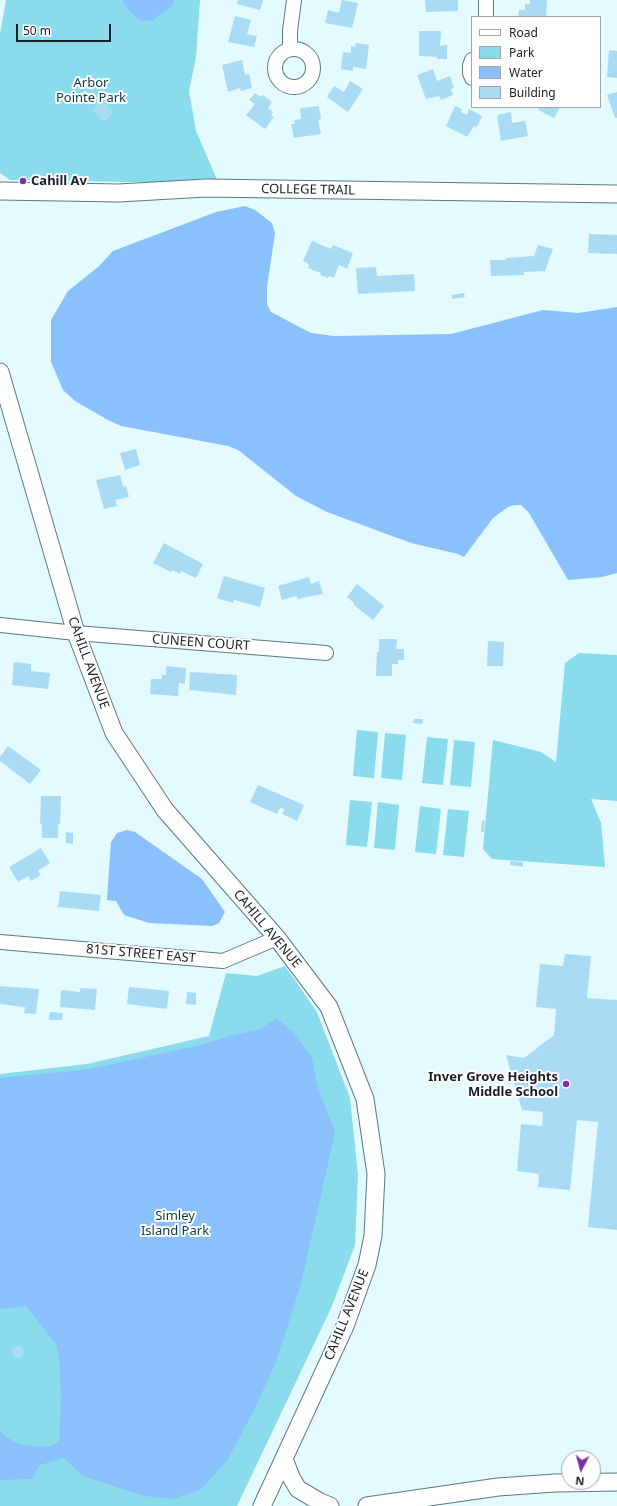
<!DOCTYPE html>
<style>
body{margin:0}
#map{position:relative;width:617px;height:1506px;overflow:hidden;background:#e3faff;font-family:"Noto Sans",sans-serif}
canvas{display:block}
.legend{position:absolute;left:471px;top:16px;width:130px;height:92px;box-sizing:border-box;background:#fff;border:1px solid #a1a6a7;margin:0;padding:5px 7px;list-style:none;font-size:12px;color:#152022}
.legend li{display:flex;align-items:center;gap:8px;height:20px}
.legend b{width:20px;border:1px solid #a1a6a7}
.north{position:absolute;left:561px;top:1450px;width:40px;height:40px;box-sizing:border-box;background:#fff;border:1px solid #a1a6a7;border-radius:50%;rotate:186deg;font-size:11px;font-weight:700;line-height:16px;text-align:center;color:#152022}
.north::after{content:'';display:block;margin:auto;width:14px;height:18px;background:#7c32a4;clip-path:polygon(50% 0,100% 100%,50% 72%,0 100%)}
.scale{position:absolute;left:16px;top:24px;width:95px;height:18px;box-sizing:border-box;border:2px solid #152022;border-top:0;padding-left:5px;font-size:12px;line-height:14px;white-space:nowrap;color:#152022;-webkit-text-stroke:3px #fff;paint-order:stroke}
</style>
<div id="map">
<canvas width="617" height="1506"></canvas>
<ul class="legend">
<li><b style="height:5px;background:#fff"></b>Road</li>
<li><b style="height:11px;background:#8adbeb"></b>Park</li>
<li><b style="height:11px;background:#8ac1fd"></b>Water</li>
<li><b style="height:11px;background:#aadbf5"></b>Building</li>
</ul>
<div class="north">N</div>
<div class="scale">50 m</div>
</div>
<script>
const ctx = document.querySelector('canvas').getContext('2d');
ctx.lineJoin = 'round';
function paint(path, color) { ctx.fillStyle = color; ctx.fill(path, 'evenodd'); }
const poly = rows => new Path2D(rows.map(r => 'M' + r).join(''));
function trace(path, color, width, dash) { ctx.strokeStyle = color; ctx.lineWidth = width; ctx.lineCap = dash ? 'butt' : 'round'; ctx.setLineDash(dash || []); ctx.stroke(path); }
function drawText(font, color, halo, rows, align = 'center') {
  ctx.font = font + ' "Noto Sans",sans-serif'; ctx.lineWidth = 4; ctx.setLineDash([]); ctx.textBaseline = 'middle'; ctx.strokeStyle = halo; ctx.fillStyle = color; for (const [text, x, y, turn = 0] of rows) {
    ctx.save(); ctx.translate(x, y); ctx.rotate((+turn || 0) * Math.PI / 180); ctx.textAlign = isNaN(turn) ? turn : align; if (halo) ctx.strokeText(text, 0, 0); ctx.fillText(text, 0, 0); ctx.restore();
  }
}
paint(poly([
 [6,0,200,0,196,57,189,91,196,131,218,182,185,183,10,180,0,173,0,34],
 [579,653,617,655,617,801,591,799,601,823,605,867,492,859,483,849,493,740,541,752,556,762,565,663],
 [357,730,378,732,374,778,353,776],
 [385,733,406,735,402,780,381,778],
 [427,737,448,739,443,785,422,783],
 [454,740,475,742,471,787,450,785],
 [350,800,372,802,367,847,346,845],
 [378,802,399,805,395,850,374,848],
 [420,806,441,809,436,854,415,852],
 [448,809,469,811,464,857,443,855],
 [285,966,317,1012,350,1098,358,1175,355,1245,332,1306,237,1506,0,1506,0,1074,87,1064,209,1036,226,973,257,976]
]), '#8adbeb');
paint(poly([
 [122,0,174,0,172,6,152,21,140,20,131,13],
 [245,206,255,210,272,223,275,233,267,287,267,304,271,312,311,333,334,336,451,334,543,310,578,313,617,307,617,573,602,577,568,580,529,513,521,505,514,505,508,507,493,518,464,557,458,554,411,543,327,512,296,496,238,450,228,446,121,426,108,420,75,401,63,390,51,362,51,320,68,291,98,267,113,251,216,212],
 [127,830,135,832,202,879,225,912,219,923,212,926,149,923,124,915,116,901,107,900,111,842,117,833],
 [276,1018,294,1033,312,1057,317,1085,335,1132,301,1284,276,1362,254,1410,227,1461,200,1490,173,1499,144,1496,83,1476,64,1458,40,1465,31,1479,0,1480,0,1429,2,1434,15,1442,23,1445,48,1447,59,1442,61,1398,59,1357,56,1344,26,1306,0,1309,0,1078,89,1069,201,1045,236,1034,259,1030]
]), '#8ac1fd');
paint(poly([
 [238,0,263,0,260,10,237,4],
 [342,0,358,3,352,28,325,23,328,10,339,13],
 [425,0,458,0,458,11,426,12],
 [530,0,547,0,546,17,518,17,519,10,525,10,525,4,530,4],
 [235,16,251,20,247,34,257,36,254,47,228,42],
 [419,31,441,31,440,46,447,45,447,59,437,59,437,57,419,56],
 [356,43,369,45,366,69,353,67,353,71,341,69,343,52,351,53,351,46,355,47],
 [609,50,617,51,617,78,607,77],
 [242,60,245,75,249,74,252,88,241,91,240,88,228,92,222,65],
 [433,69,437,81,450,76,454,88,451,89,453,95,441,100,439,96,426,99,417,75],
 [350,81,363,89,348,112,327,97,334,86,344,92],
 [617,92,617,118,615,118,607,95],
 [255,93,261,97,263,95,272,102,268,108,273,112,271,115,274,117,265,129,246,115,255,104,249,100],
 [99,95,113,113,103,122,93,110,98,104,94,100],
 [319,106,321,119,318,120,321,134,294,138,291,124,295,124,294,120,301,119,300,108],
 [455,106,462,109,461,112,467,115,469,109,482,116,477,127,474,126,467,137,446,126],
 [540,107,560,107,554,118,538,110],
 [511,112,512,123,525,121,528,136,501,141,497,115],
 [589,234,617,235,617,254,588,253],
 [312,241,331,249,333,245,353,253,347,269,339,265,334,278,329,276,328,278,320,275,321,273,308,268,309,264,303,261],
 [538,245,553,249,545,271,524,272,524,275,491,276,490,260,506,260,506,258,534,256],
 [376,267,377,276,414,274,415,291,358,294,356,268],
 [464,293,465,297,452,299,452,295],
 [136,449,140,465,125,470,120,453],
 [120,475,123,487,126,486,129,497,115,500,117,506,104,509,96,480],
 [164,543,203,564,196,578,181,571,180,574,172,570,171,572,153,563],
 [224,576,265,588,260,607,234,600,233,603,217,598],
 [309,577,311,584,319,581,323,594,297,599,297,596,282,600,278,586],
 [357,584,384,606,373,620,354,605,354,603,347,597],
 [379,639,397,639,396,649,404,649,404,660,398,660,398,664,392,664,392,676,376,676,377,652,379,652],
 [488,641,504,642,503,666,487,666],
 [14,662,31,664,31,671,50,673,48,689,12,685],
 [166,666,186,668,185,684,179,683,178,696,150,694,151,679,162,679,162,675,166,675],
 [190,672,237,675,236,695,189,690],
 [414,719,423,719,422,724,413,723],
 [8,746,41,770,30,784,0,761,0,757],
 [258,785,304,805,297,821,282,814,284,809,280,808,277,814,250,802],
 [41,796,61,796,60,825,58,824,58,838,42,838,42,824,40,824],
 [482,820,485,821,484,832,481,832],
 [66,832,73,833,73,844,66,843],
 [41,848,50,863,38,871,41,875,31,881,28,876,18,882,9,867],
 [510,861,523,862,523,867,510,865],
 [60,891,101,895,99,911,58,907],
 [565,954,591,956,587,998,617,1000,617,1230,588,1227,598,1122,577,1120,570,1190,538,1187,539,1174,517,1171,521,1124,542,1126,543,1112,522,1110,506,1055,524,1058,554,1035,556,1009,536,1007,540,964,563,966],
 [0,986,39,989,36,1014,24,1013,25,1007,0,1004],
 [129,987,169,991,167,1009,127,1004],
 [80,988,97,989,95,1010,60,1007,61,990,80,992],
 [187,992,196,993,196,1005,186,1004],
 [50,1012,63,1013,62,1020,49,1020],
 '12 1352a6 6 0 1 1 12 0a6 6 0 1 1-12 0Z'
]), '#aadbf5');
const minor = poly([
 [486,17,486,0],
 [290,48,290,31,294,0],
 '275 68a19 19 0 1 1 38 0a19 19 0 1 1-38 0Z',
 [472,60,470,65,470,73,472,78],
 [0,625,76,633,326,653],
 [0,942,223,961,277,938]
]);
const tertiary = poly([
 [0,191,119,193,206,188,617,194],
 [0,372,76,633,114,733,165,810,277,938,329,1007,365,1099,376,1174,373,1236,367,1265,345,1326,262,1506],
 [284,1459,291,1477,298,1489,320,1502,330,1506],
 [367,1506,498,1487,555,1483,617,1482]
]);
trace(minor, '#5e787d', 16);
trace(tertiary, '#5e787d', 19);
trace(minor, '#fff', 14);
trace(tertiary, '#fff', 17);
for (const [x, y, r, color] of [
 [23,181,4,"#7c32a4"],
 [566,1084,4,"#7c32a4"]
]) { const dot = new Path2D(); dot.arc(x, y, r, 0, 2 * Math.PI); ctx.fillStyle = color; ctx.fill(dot); trace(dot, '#fff', 1.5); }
drawText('13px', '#073c45', '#fff', [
 ["Arbor",91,83],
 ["Pointe Park",91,98],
 ["Simley",175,1216],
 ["Island Park",175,1231]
]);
drawText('bold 13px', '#152022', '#fff', [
 ["Cahill Av",31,181],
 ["Inver Grove Heights",558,1077,"right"],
 ["Middle School",558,1092,"right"]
], 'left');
drawText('13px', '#152022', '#fff', [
 ["COLLEGE TRAIL",308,190,1],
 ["CUNEEN COURT",201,643,4],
 ["CAHILL AVENUE",88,663,70],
 ["CAHILL AVENUE",267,929,50],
 ["81ST STREET EAST",141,954,5],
 ["CAHILL AVENUE",347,1315,-68]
]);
</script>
